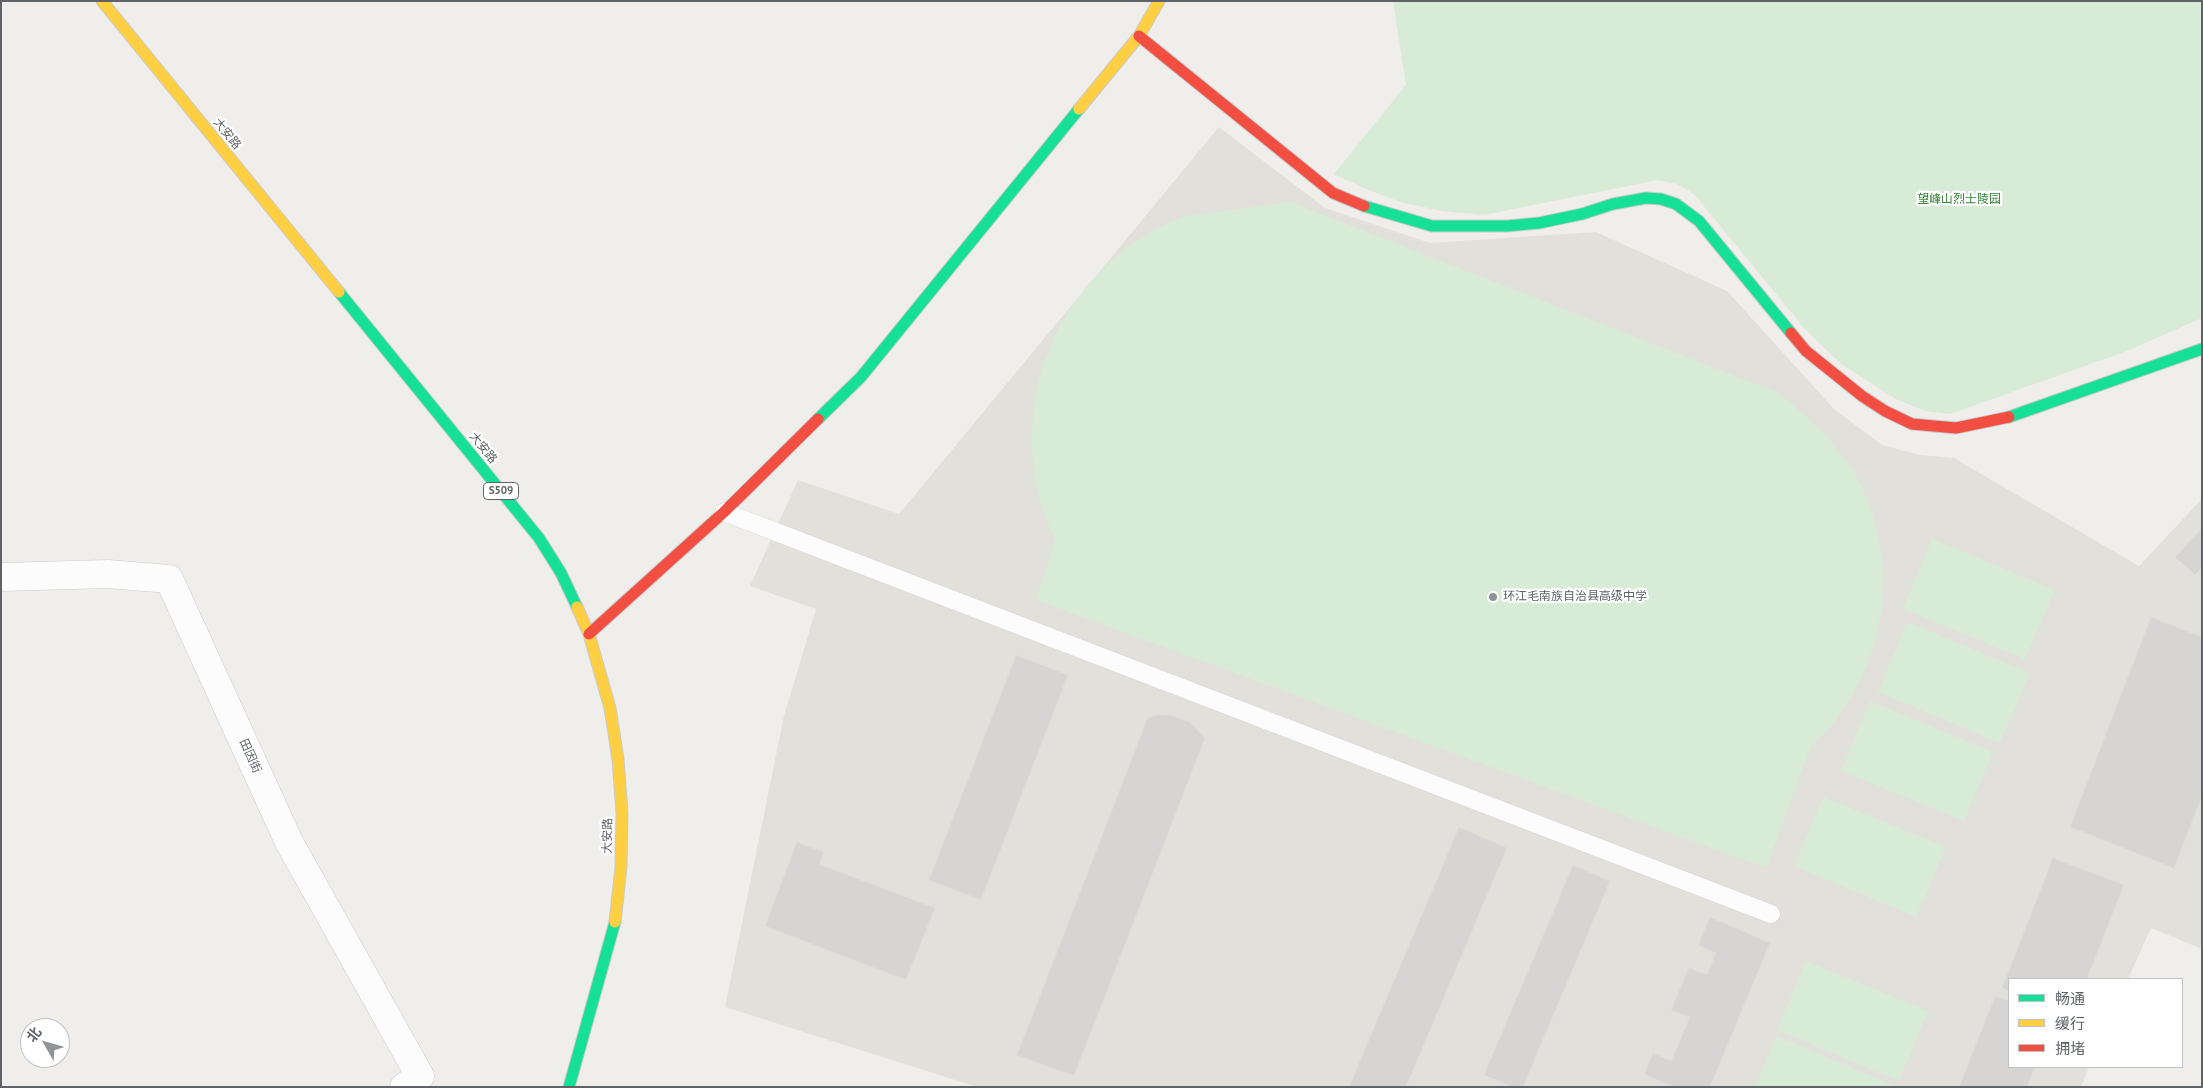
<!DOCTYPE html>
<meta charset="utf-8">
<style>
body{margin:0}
#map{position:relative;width:2203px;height:1088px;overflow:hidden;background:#efeeea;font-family:"PT Sans","Noto Sans SC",sans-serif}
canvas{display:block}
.frame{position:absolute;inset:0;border:2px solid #5f6368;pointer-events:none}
.legend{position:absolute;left:2008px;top:978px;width:175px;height:90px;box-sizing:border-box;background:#fff;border:1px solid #bfc1c3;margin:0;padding:6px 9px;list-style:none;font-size:15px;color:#5f6368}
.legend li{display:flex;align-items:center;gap:10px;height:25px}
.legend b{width:25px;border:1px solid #bfc1c3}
.north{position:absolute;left:20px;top:1018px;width:50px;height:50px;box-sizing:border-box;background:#fff;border:1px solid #bfc1c3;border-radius:50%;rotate:308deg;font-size:14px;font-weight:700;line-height:20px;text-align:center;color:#5f6368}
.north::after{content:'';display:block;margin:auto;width:18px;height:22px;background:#919496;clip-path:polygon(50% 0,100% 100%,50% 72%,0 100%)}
</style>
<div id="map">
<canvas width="2203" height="1088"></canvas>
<div class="frame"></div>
<ul class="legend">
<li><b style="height:6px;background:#16e098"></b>畅通</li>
<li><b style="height:6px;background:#ffcf43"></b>缓行</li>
<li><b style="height:6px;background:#f24e42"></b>拥堵</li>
</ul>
<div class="north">北</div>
</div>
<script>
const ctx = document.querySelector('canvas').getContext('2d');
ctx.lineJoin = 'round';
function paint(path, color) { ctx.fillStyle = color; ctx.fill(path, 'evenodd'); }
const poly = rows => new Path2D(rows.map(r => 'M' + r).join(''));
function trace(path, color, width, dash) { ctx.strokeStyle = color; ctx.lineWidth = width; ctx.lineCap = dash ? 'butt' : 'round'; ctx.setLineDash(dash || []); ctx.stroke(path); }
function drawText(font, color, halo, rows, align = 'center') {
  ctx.font = font + ' "PT Sans","Noto Sans SC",sans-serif'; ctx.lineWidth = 4.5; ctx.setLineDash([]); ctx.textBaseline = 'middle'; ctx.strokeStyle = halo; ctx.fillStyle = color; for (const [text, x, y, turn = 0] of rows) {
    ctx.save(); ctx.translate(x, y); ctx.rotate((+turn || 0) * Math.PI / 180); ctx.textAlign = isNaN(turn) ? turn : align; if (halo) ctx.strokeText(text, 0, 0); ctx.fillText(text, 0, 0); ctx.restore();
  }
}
paint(poly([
 [1219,127,1325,208,1430,243,1596,232,1727,291,1834,409,1882,445,1920,455,1954,458,2139,566,2202,499,2202,949,2151,928,2128,979,2009,979,2009,1067,2089,1067,2081,1087,977,1087,725,1007,784,716,816,609,750,586,798,480,899,514]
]), '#e2e0da');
paint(poly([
 [1393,1,2202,1,2202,318,2127,351,1956,412,1947,414,1925,411,1896,399,1841,364,1804,328,1694,194,1677,184,1658,180,1484,215,1442,211,1400,202,1366,189,1334,174,1406,85],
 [1290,202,1781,394,1824,433,1851,467,1862,486,1873,515,1880,544,1883,575,1882,605,1877,635,1867,666,1852,695,1834,723,1811,746,1766,868,1036,600,1055,541,1042,508,1034,474,1031,439,1034,404,1041,370,1054,337,1068,311,1086,287,1106,265,1129,246,1154,230,1181,217],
 [1932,539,2055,590,2025,659,1903,609],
 [1907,622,2030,673,2000,743,1878,692],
 [1870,701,1993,752,1964,821,1841,771],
 [1823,797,1946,847,1916,917,1794,866],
 [1806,961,1928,1011,1899,1081,1777,1030],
 [1776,1036,1898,1087,1755,1087]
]), '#d8ebd6');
const building = poly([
 [2202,528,2202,568,2195,575,2175,557,2202,528],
 [2151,617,2202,637,2202,796,2174,868,2070,827,2151,617],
 [1016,655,1068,675,981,900,929,880,1016,655],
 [1159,715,1170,715,1190,722,1205,738,1074,1076,1017,1055,1148,717,1159,715],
 [1459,827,1507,848,1406,1087,1349,1087,1459,827],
 [797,842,824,852,819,864,935,908,906,980,765,926,797,842],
 [2053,858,2124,885,2087,979,2009,979,2009,991,2002,988,2053,858],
 [1573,865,1610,881,1523,1087,1513,1087,1484,1075,1573,865],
 [1710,917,1770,943,1710,1087,1674,1087,1644,1074,1653,1053,1671,1061,1690,1017,1671,1010,1689,968,1707,975,1716,953,1698,945,1710,917],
 [1995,996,2009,1001,2009,1067,2035,1067,2027,1087,1959,1087,1995,996]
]);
paint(building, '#d6d5d3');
trace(building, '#deddd9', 1);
const lane = poly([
 [724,512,1771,914]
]);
const street = poly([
 [1,577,108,574,169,579,289,842,420,1076,404,1087]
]);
const fast = poly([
 [1364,206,1432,226,1507,226,1539,223,1582,214,1613,204,1646,198,1661,199,1676,204,1699,221,1791,333],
 [339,292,539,538,561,573,577,607],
 [2009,417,2202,349],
 [818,419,861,377,1079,109],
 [569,1087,615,922]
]);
const slow = poly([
 [102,1,339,292],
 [1079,109,1139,36,1159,1],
 [577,607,589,634,610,708,618,759,622,813,621,867,615,922]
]);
const jam = poly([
 [1139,36,1333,193,1364,206],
 [1791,333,1806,351,1862,396,1885,411,1912,424,1956,428,2009,417],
 [589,634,724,512,818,419]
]);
trace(lane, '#cbcccc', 19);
trace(street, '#cbcccc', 29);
trace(fast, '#cacacb', 13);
trace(slow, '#cacacb', 13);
trace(jam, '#cacacb', 13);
trace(lane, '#fdfcfc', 18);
trace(street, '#fdfcfc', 28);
trace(fast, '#16e098', 11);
trace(slow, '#ffcf43', 11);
trace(jam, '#f24e42', 11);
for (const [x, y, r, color] of [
 [1493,597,5,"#919496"]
]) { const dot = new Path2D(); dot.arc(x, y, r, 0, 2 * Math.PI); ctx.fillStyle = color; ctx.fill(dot); trace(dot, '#fff', 2); }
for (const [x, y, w] of [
 [501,491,35]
]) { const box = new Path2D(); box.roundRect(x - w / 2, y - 8.5, w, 17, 4); ctx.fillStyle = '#fff'; ctx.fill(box); trace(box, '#5f6368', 1); }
drawText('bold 11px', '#5f6368', null, [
 ["S509",501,491]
]);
drawText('12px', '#5f6368', '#fff', [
 ["大安路",227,134,51],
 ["大安路",483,448,51],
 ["田因街",250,756,66],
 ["大安路",608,836,-89]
]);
drawText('12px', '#348238', '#fff', [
 ["望峰山烈士陵园",1959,200]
]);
drawText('12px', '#5f6368', '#fff', [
 ["环江毛南族自治县高级中学",1503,597]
], 'left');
</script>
